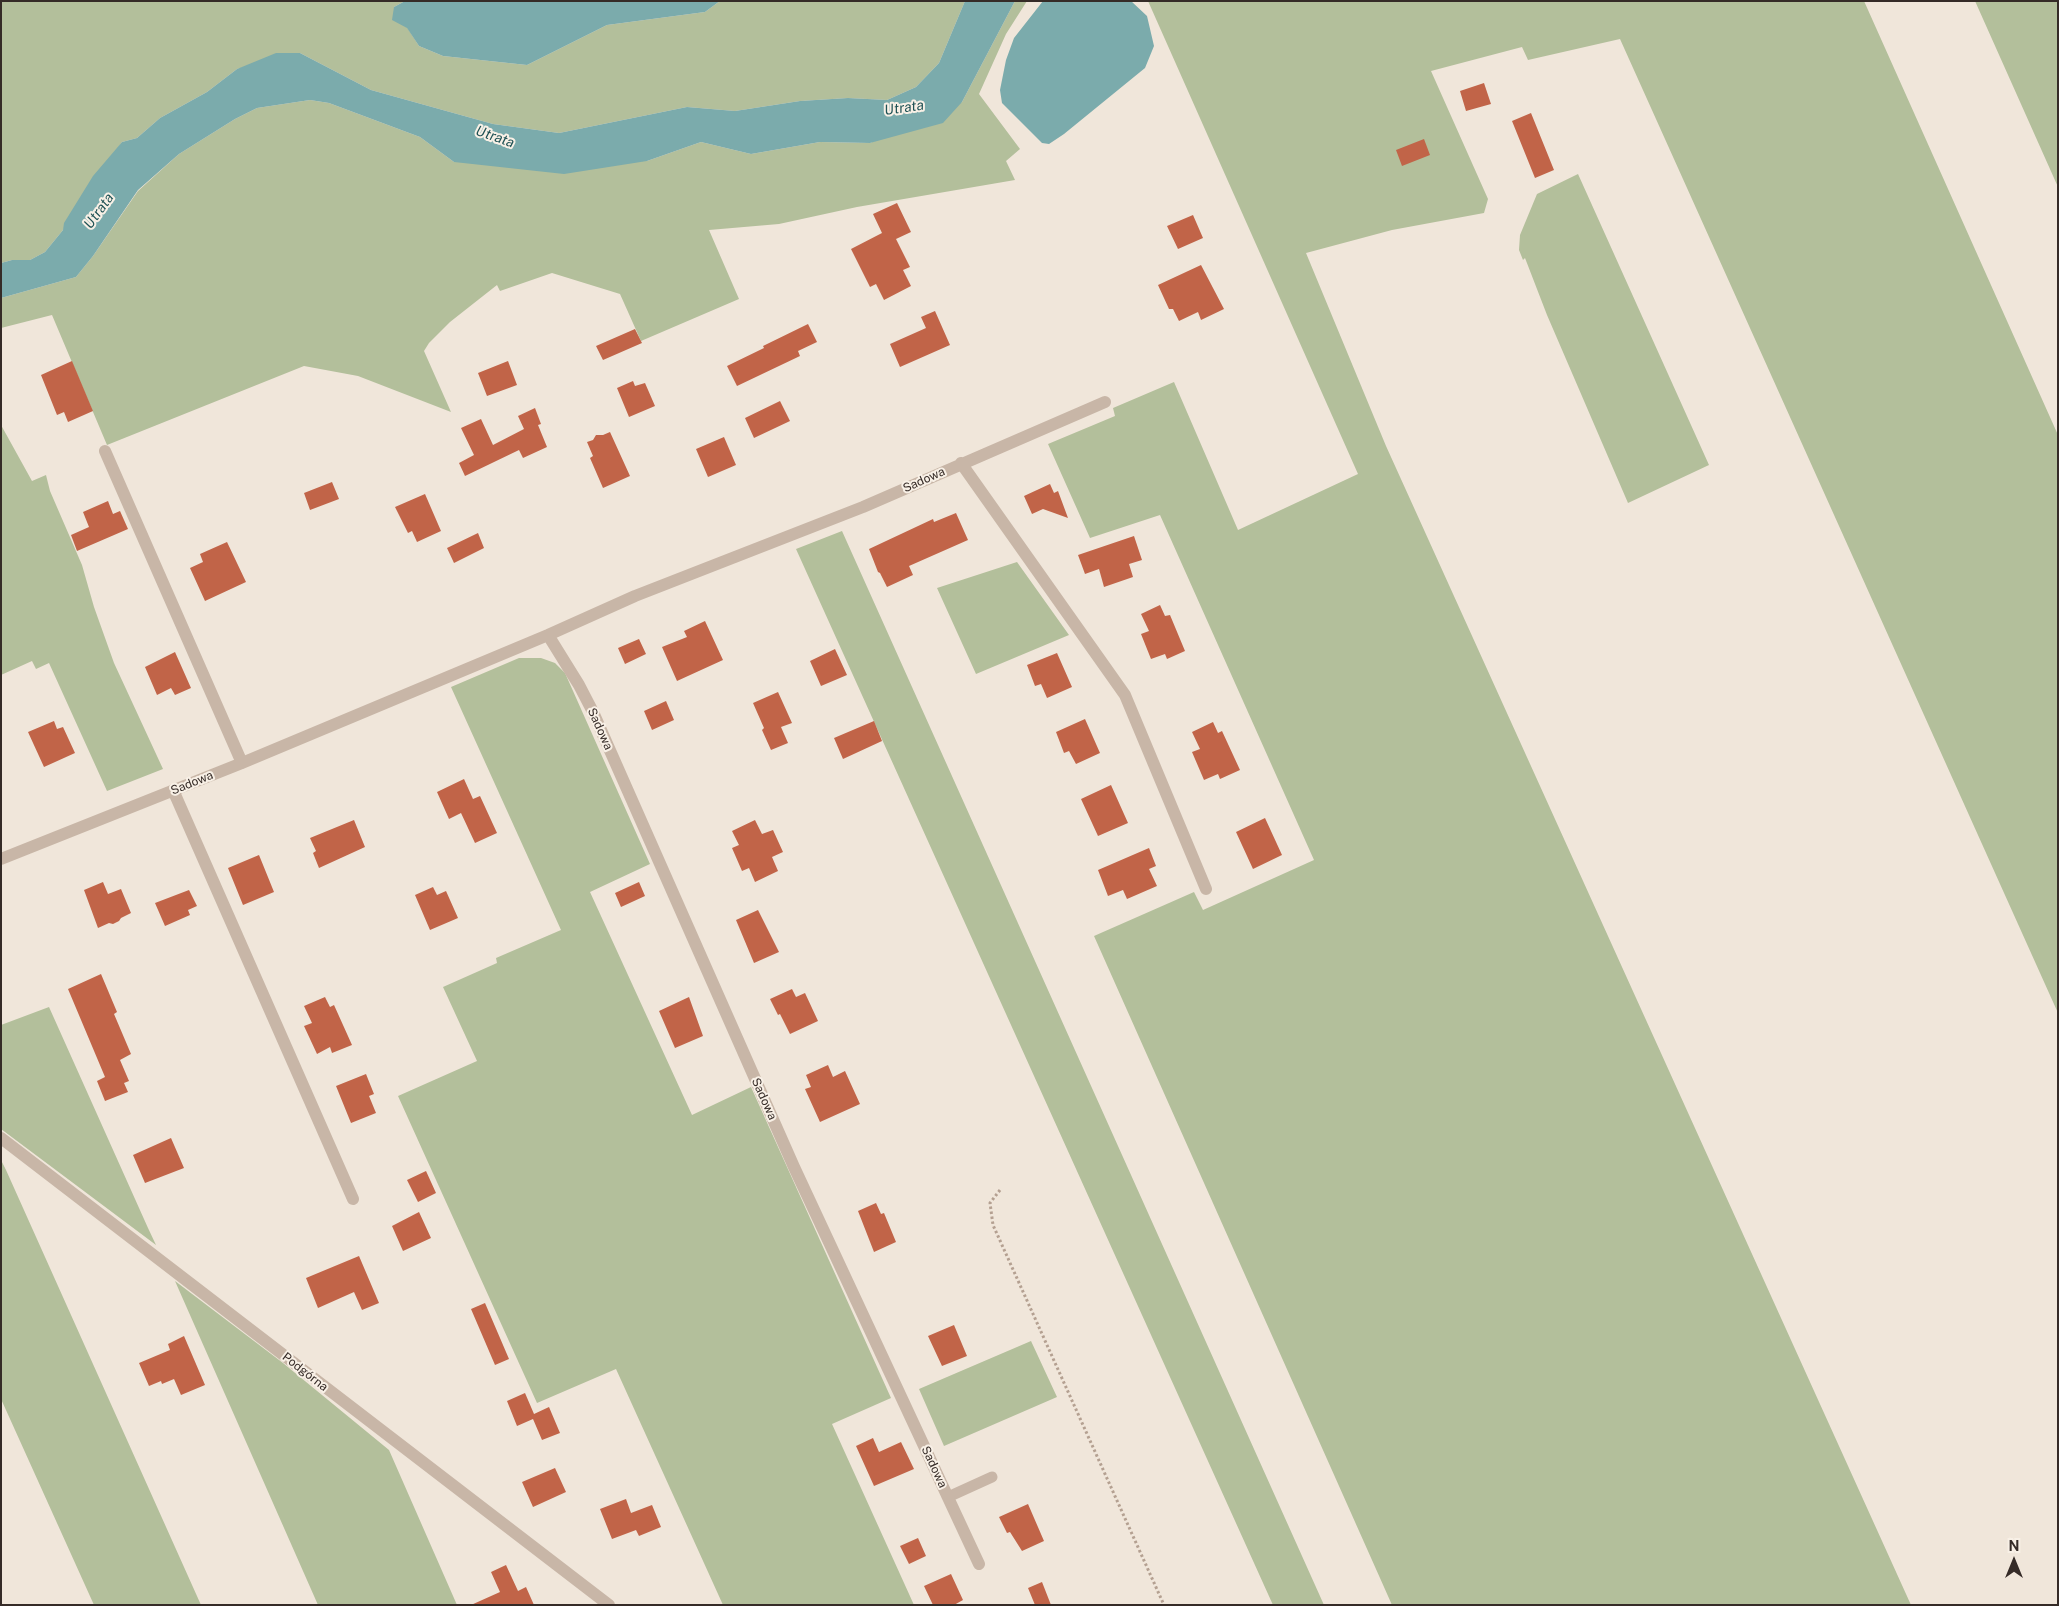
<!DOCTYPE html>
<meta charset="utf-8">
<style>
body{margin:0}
#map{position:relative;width:2059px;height:1606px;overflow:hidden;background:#f0e6da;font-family:"Public Sans",sans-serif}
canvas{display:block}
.frame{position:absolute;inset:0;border:2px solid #352b27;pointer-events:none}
.north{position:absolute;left:1989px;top:1536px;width:50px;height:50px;-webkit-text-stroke:4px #f8f0e6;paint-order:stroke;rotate:0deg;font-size:14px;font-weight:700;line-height:20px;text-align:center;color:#352b27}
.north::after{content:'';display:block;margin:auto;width:18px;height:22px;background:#352b27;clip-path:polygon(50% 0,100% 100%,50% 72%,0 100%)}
</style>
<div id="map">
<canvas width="2059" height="1606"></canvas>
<div class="frame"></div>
<div class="north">N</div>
</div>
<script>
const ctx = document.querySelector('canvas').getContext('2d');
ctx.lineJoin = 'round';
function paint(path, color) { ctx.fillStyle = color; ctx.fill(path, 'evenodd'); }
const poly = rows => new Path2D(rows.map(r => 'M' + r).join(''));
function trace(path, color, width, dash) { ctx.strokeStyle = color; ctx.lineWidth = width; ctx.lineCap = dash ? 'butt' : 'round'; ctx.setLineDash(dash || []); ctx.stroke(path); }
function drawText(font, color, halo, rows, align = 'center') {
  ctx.font = font + ' "Public Sans",sans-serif'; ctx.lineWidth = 4; ctx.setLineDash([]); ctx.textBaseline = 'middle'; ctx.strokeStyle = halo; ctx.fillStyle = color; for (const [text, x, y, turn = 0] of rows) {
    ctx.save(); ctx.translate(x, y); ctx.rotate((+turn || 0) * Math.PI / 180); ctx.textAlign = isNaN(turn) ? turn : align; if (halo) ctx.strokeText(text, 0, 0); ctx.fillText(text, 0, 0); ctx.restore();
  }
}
paint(poly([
 [1,1,405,1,394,7,419,46,443,56,527,65,607,25,705,12,720,1,965,1,939,63,916,87,887,100,848,98,800,101,735,111,687,107,559,133,493,124,371,90,300,53,237,69,207,92,160,118,137,138,122,142,63,230,45,252,30,260,12,260,1,263],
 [1015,1,1027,1,1006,34,979,94,1020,149,1006,161,1015,180,857,207,779,224,709,230,739,299,641,341,620,294,552,273,500,291,497,285,450,322,429,343,424,351,451,412,358,376,304,366,107,445,52,315,1,328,1,298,76,277,93,256,138,191,179,154,235,119,257,108,310,100,329,103,420,137,454,162,647,161,701,142,751,154,820,142,870,143,962,102],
 [1148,1,1864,1,2058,435,2058,1013,1620,39,1528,60,1522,47,1431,71,1488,199,1484,213,1392,230,1306,253,1386,446,1911,1605,1392,1605,1094,936,1194,892,1203,910,1314,860,1160,515,1090,538,1048,444,1115,416,1113,408,1174,382,1238,530,1358,474],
 [1975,1,2058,1,2058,187],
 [1578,174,1709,465,1628,503,1547,315,1525,258,1523,260,1519,250,1520,235,1537,194],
 [1,425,32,481,46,475,50,491,82,565,94,607,114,663,163,769,107,791,49,663,36,669,32,661,1,675],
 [842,531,1324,1605,1273,1605,796,549],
 [1017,562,1069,635,976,674,937,588],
 [519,658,541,658,555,663,565,673,650,864,590,892,692,1115,751,1087,891,1398,832,1424,914,1605,723,1605,616,1369,537,1403,398,1096,477,1061,443,987,497,963,496,958,561,930,451,687],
 [49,1007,148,1228,156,1245,1,1129,1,1025],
 [1,1160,6,1170,201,1605,94,1605,1,1399],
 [175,1281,283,1363,389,1450,457,1605,318,1605],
 [1031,1341,1057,1397,944,1446,919,1389]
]), '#b3bf9b');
paint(poly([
 [405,1,720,1,705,12,607,25,527,65,443,56,419,46,407,28,392,20,394,7],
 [965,1,1015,1,962,102,943,123,870,143,820,142,751,154,701,142,647,161,564,174,454,162,420,137,329,103,310,100,257,108,235,119,179,154,138,190,93,256,76,277,1,298,1,263,12,260,30,260,45,252,63,230,64,223,93,176,122,142,137,138,160,118,207,92,237,69,276,53,300,53,371,90,493,124,559,133,687,107,735,111,800,101,848,98,887,100,916,87,939,63],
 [1043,1,1131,1,1147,16,1154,46,1145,68,1064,134,1049,144,1042,143,1002,103,1000,90,1006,60,1014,38]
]), '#7babac');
paint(poly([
 [1484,83,1491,104,1466,111,1460,91],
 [1531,113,1554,170,1535,178,1512,121],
 [1424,139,1430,155,1402,166,1396,150],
 [897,203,911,232,896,239,910,267,903,270,911,286,884,300,876,284,870,287,851,249,882,233,873,214],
 [1193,215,1203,238,1178,249,1167,226],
 [1201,265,1224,309,1201,320,1198,312,1179,321,1173,309,1169,309,1158,285],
 [935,311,950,345,900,367,890,344,926,328,921,317],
 [808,324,817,342,798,351,800,356,737,386,727,366,764,348,763,346],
 [635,329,642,343,603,360,596,346],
 [72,361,93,411,68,422,64,412,57,415,41,375],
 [508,361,517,385,487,396,478,373],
 [633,381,635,386,645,383,655,406,629,417,617,388],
 [780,401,790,421,754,438,745,418],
 [535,408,541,424,538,425,547,447,523,458,519,450,465,476,459,463,474,455,461,428,481,419,493,445,524,429,518,416],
 [610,432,630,476,603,488,590,458,593,456,587,442,593,440,596,435,603,435],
 [724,437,736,465,708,477,696,449],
 [332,482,339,499,310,510,304,493],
 [1050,484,1054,493,1058,491,1068,518,1043,509,1032,514,1024,496],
 [425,494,441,531,417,542,412,531,408,533,395,507],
 [108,501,113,514,120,511,128,529,77,551,71,535,89,527,83,512],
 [956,513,968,540,909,566,913,575,887,587,880,573,878,572,869,549,933,519,934,522],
 [478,533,484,548,454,563,447,548],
 [1134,536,1142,560,1129,564,1133,577,1104,587,1099,569,1085,574,1078,555],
 [227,542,246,582,205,601,190,568,203,562,200,554],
 [1160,605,1165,616,1170,615,1185,651,1167,659,1165,654,1151,659,1141,634,1149,631,1141,614],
 [705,621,723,660,677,681,662,647,687,637,684,631],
 [639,639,646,654,625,664,618,648],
 [835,649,847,675,821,686,810,661],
 [175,652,191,688,175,695,171,688,157,695,145,667],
 [1057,653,1072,687,1047,698,1041,684,1035,686,1027,665],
 [778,692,792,723,781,727,788,743,771,750,762,730,764,728,753,703],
 [666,701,674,720,652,730,644,711],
 [1085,719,1100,753,1076,764,1069,751,1064,753,1056,732],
 [54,721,57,729,63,727,75,753,44,767,28,732],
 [874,721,882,741,843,759,834,738],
 [1213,722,1218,733,1222,731,1240,770,1220,779,1218,774,1204,780,1192,752,1200,749,1192,732],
 [464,779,473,799,480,796,497,833,475,843,461,813,449,819,437,792],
 [1111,785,1128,823,1098,836,1081,799],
 [1265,818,1282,855,1253,869,1236,832],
 [354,820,365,847,319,868,313,853,316,851,310,838],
 [755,820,762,834,773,830,783,852,772,857,778,871,755,882,749,868,742,871,732,848,739,845,732,831],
 [1149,848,1156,866,1149,869,1157,886,1127,899,1123,890,1108,896,1098,870],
 [259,855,274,892,243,905,228,868],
 [103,882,108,894,121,889,131,913,121,918,119,921,113,924,109,923,98,928,84,890],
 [639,882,645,896,621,907,615,893],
 [433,887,437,895,446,891,458,918,430,930,415,895],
 [189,890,197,906,188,910,190,915,165,926,155,903],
 [758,910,779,952,754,963,736,920],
 [101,974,117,1012,114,1014,131,1054,120,1060,129,1081,124,1083,128,1092,105,1101,97,1081,105,1077,68,989],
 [792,989,796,997,805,993,818,1021,790,1034,780,1014,778,1015,770,999],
 [325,997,330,1007,334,1005,352,1045,332,1053,330,1047,317,1054,304,1026,312,1023,304,1006],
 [689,997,703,1036,675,1048,659,1011],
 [828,1065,833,1077,845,1071,860,1104,820,1122,805,1089,811,1087,806,1075],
 [366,1074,374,1094,369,1096,376,1113,351,1123,336,1086],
 [171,1138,184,1168,145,1183,133,1155],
 [426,1171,436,1193,418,1202,407,1180],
 [876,1203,881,1214,884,1213,896,1242,874,1252,858,1211],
 [419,1212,431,1238,403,1251,392,1226],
 [359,1256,379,1303,362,1310,354,1292,318,1308,306,1278],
 [485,1303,509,1359,495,1365,471,1309],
 [954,1325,967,1356,942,1366,928,1336],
 [184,1336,205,1385,181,1395,174,1379,162,1384,161,1381,149,1386,139,1363,170,1350,168,1344],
 [525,1393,534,1414,549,1407,560,1433,542,1440,533,1419,517,1426,507,1401],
 [873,1438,879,1452,901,1442,914,1469,874,1486,856,1446],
 [555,1468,566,1492,533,1507,522,1482],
 [626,1499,631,1513,652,1505,661,1527,639,1536,636,1530,612,1539,600,1509],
 [1028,1504,1044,1541,1022,1551,1010,1532,1007,1533,999,1517],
 [918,1538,926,1556,909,1564,900,1546],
 [506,1565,518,1591,526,1587,534,1605,471,1605,500,1592,491,1572],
 [951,1574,963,1600,954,1605,933,1605,924,1586],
 [1042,1582,1051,1605,1035,1605,1028,1588]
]), '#c16448');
trace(poly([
 [1000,1190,990,1203,993,1225,1164,1605]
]), '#b4a091', 3, [2.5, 2.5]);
trace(poly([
 [948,1497,992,1477]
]), '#c8b6a7', 11);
trace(poly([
 [105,451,242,763],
 [961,463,1125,695,1206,889],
 [548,635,579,685,593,712,794,1167,979,1564],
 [173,790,353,1199],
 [1,859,242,763,548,635,635,596,863,507,1105,402],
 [1,1138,609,1605]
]), '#c8b6a7', 12);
drawText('12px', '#352b27', '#f8f0e6', [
 ["Sadowa",924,480,-24],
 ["Sadowa",600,729,66],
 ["Sadowa",192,783,-22],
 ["Sadowa",764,1099,66],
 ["Podgórna",305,1372,38],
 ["Sadowa",934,1467,65]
]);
drawText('italic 14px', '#1e5154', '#f8f0e6', [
 ["Utrata",904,108,-8],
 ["Utrata",495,137,19],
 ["Utrata",99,211,-54]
]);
</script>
